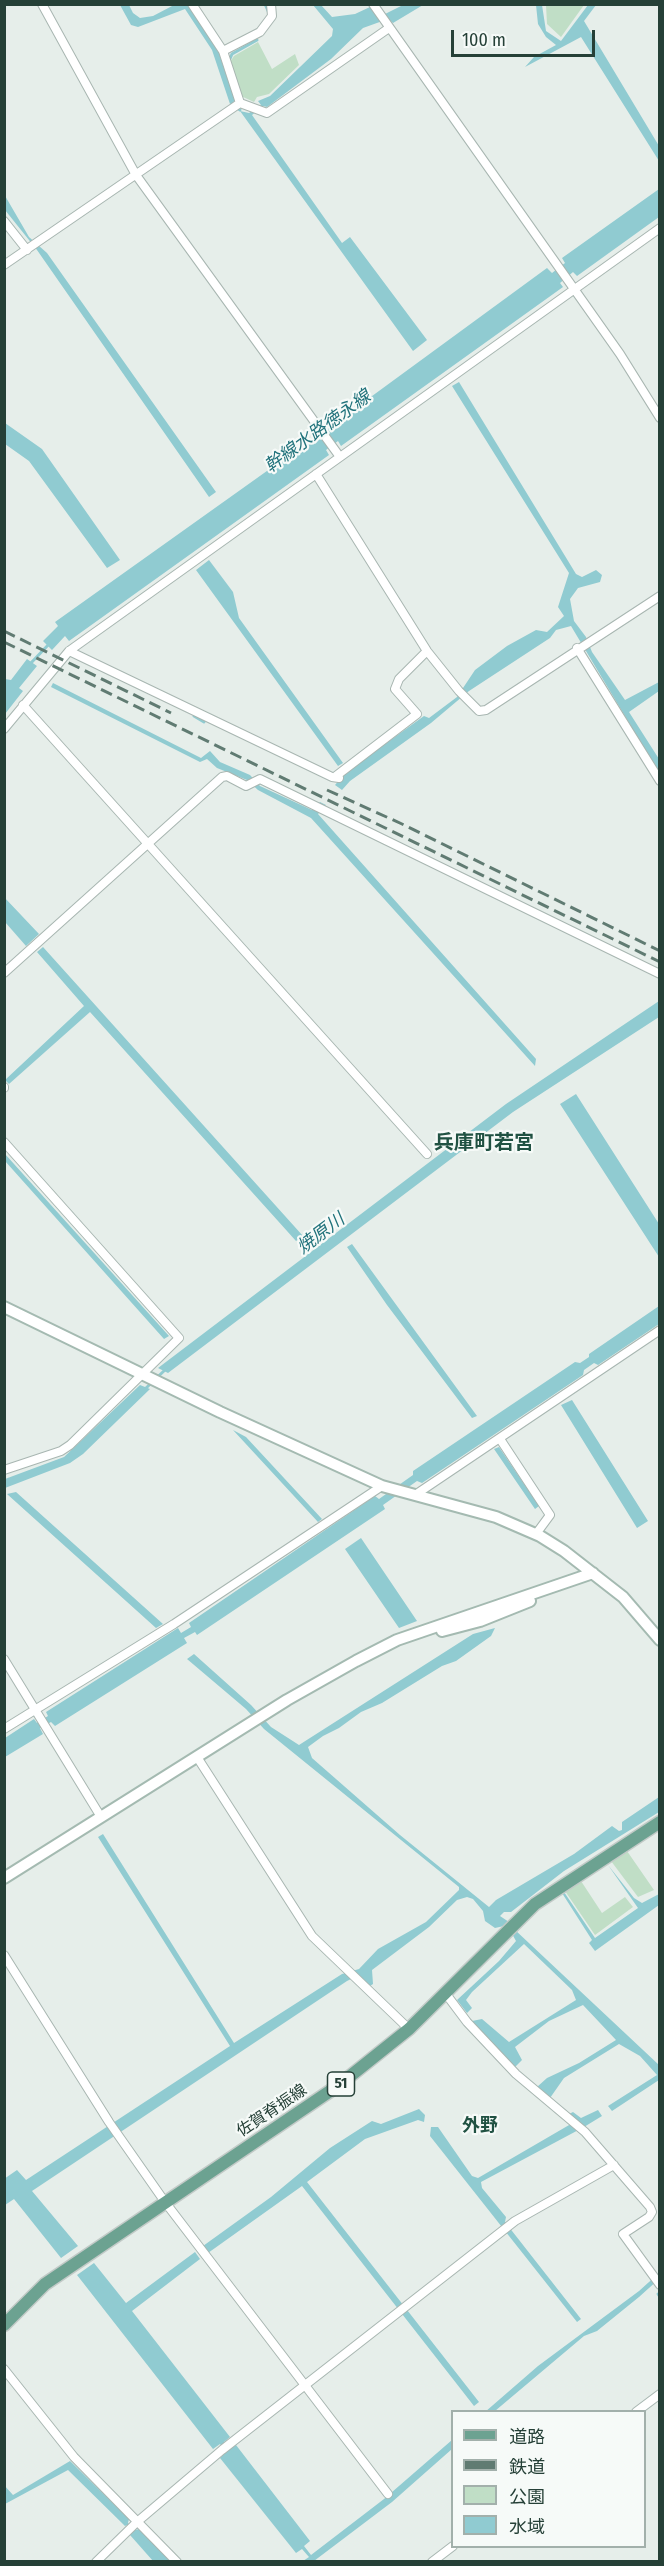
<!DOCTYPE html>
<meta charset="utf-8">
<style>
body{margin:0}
#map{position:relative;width:664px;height:2566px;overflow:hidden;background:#e6eeea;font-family:"Fira Sans Condensed","Noto Sans JP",sans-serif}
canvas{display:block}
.frame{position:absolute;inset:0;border:6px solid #254037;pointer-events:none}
.legend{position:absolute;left:451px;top:2410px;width:195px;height:138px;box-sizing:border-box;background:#f6faf8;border:2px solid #a2b0ab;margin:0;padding:8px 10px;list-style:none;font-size:18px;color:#254037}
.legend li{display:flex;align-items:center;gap:12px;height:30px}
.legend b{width:30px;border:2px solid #a2b0ab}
.scale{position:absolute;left:451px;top:30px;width:144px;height:27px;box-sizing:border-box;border:3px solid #254037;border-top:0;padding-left:8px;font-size:18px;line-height:21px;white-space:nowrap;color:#254037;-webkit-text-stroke:4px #f6faf8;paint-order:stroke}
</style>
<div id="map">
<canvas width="664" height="2566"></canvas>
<div class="frame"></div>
<ul class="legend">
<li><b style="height:8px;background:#6ca291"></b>道路</li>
<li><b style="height:8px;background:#607b72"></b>鉄道</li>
<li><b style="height:16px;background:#c0dec6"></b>公園</li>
<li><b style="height:16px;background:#90cbd1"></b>水域</li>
</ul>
<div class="scale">100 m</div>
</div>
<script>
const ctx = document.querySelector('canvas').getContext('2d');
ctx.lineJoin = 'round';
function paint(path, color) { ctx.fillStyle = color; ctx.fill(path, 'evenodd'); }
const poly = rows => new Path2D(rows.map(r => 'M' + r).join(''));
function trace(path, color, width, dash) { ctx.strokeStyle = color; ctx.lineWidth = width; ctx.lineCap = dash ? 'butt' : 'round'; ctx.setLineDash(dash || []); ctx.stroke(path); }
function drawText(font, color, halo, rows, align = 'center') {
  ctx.font = font + ' "Fira Sans Condensed","Noto Sans JP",sans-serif'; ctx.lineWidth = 4.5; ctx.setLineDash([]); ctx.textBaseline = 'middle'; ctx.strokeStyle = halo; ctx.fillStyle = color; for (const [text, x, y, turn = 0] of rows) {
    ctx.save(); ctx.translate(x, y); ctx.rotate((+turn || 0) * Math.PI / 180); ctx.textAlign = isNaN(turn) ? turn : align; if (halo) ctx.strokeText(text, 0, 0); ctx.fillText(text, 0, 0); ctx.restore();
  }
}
paint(poly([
 [546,5,583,4,584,5,561,37,547,24],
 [258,42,272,69,295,54,299,65,269,94,257,97,254,102,241,96,230,62,234,56],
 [627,1851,654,1890,638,1897,611,1861],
 [581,1881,602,1913,625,1897,633,1907,595,1935,565,1891]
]), '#c0dec6');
paint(poly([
 [120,5,129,5,133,13,140,18,153,16,174,5,189,5,219,53,235,101,230,104,212,50,185,9,138,27,131,25],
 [313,5,321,5,332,17,355,14,370,7,379,17,403,5,423,5,393,23,388,19,363,28,331,59,267,107,263,106,252,115,342,243,350,237,427,340,413,351,240,111,249,113,261,105,258,101,270,96,332,36,333,29],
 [536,5,542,5,546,31,561,41,588,5,596,5,584,21,659,146,659,161,581,37,525,67,534,57,556,45,546,37,538,24],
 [659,189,659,217,577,276,573,272,560,283,563,287,341,446,338,441,326,450,329,455,69,641,65,636,52,650,43,641,58,626,55,622,316,436,320,440,330,433,327,429,547,268,552,273,565,263,562,258],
 [4,194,29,237,47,253,216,492,209,497,37,250,5,210],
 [459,382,576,574,582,577,596,570,602,575,600,582,578,588,570,599,574,621,586,637,592,652,625,700,659,682,659,691,629,712,659,759,659,773,571,626,556,630,550,638,469,691,431,723,350,781,342,790,335,785,346,772,424,716,429,718,457,697,475,670,507,646,536,630,547,632,564,616,558,607,569,573,452,386],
 [5,423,42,449,120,560,107,568,29,461,5,444],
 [209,560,233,592,239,618,343,763,338,766,196,570],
 [27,659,37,666,19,688,23,691,5,714,5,679,11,680],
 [53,683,201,758,210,751,220,762,250,775,260,786,312,810,320,802,326,805,318,814,536,1059,535,1066,311,818,258,790,247,780,217,768,207,759,200,762,51,687],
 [4,897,39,934,26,946,5,922],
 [43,947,303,1236,296,1241,90,1012,9,1084,5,1080,84,1006,37,952],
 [659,1001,659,1017,513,1112,168,1373,158,1368,506,1104],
 [576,1094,659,1224,659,1257,560,1104],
 [4,1154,5,1154,169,1336,164,1339,5,1161],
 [352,1244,477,1416,472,1418,387,1305,347,1247],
 [659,1306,659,1324,598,1365,594,1363,584,1370,583,1375,422,1483,417,1481,383,1505,385,1509,197,1635,195,1632,184,1638,187,1643,55,1726,51,1722,40,1728,43,1734,5,1757,5,1738,34,1719,37,1723,48,1716,46,1712,178,1628,181,1633,191,1627,189,1623,375,1496,379,1499,413,1475,413,1471,575,1362,580,1363,589,1357,589,1354],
 [140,1385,150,1389,83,1454,70,1463,5,1488,5,1479,64,1457],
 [572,1400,648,1521,637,1528,561,1405],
 [233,1430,246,1437,322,1519,318,1522],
 [499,1447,539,1506,535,1509,494,1449],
 [16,1492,163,1624,156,1628,7,1494],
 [361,1538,417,1621,399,1628,345,1549],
 [495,1628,491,1636,456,1661,442,1666,382,1703,361,1712,339,1728,323,1736,308,1747,312,1758,400,1835,489,1907,496,1900,574,1854,612,1826,619,1831,622,1830,622,1822,659,1797,659,1812,564,1871,511,1912,504,1912,500,1916,509,1922,504,1926,495,1928,485,1921,483,1911,473,1899,467,1897,457,1900,429,1927,372,1970,373,1984,370,1986,359,1975,347,1981,32,2191,78,2246,61,2258,14,2199,5,2205,4,2179,17,2170,26,2180,230,2046,98,1837,103,1834,234,2043,342,1974,359,1969,378,1949,426,1922,459,1890,459,1887,264,1729,246,1709,187,1659,194,1654,251,1705,271,1727,299,1745,473,1634],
 [608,1865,634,1898,642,1903,659,1894,659,1905,595,1951,589,1943,592,1940,562,1893,564,1892,595,1938,638,1908],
 [514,1929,659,2065,659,2080,612,2111,608,2106,657,2075,640,2056,619,2044,564,2078,550,2098,537,2087,547,2078,579,2063,616,2040,583,2005,549,2021,515,2047,522,2060,515,2067,472,2021,482,2019,509,2042,576,2000,572,1990,524,1944,472,1992,466,2000,472,2008,467,2013,457,2000,499,1961,516,1941,511,1932],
 [419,2109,425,2115,424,2122,418,2120,365,2139,307,2182,479,2402,474,2406,302,2186,208,2253,203,2246,271,2197,330,2148,372,2121,381,2124],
 [598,2110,602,2116,584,2127,481,2182,482,2188,506,2217,505,2222,581,2319,577,2322,430,2136,431,2127,438,2127,472,2176,478,2178,576,2121,569,2114,573,2112,581,2118],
 [195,2252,200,2259,132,2311,230,2437,224,2442,230,2449,236,2445,310,2541,304,2546,311,2555,384,2499,452,2440,452,2449,392,2502,314,2561,303,2561,309,2557,302,2549,296,2553,220,2458,226,2452,220,2444,213,2449,77,2275,94,2263,126,2303],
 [659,2273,659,2279,639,2297,597,2331,584,2336,495,2411,485,2412,538,2366,639,2291],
 [70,2461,129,2519,128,2523,134,2530,141,2529,170,2561,153,2561,130,2535,132,2532,127,2525,125,2526,68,2470,5,2504,4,2485,13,2495]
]), '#90cbd1');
trace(poly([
 [265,4,269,13],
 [229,61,232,54,257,40],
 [232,103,240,110],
 [30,664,50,643],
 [194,716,204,722],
 [145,1389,166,1369],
 [658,2294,660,2297]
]), '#90cbd1', 3);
const street = poly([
 [42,4,136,175,340,457],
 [192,4,223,51],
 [373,4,620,354,660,418],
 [240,103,267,113,389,28],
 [240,103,223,51,260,32,272,16,271,4],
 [4,221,27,250],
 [4,265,240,103],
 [316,474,427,651,459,691,479,711,486,710,660,596],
 [577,648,660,781],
 [69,651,332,777,339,778],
 [23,705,427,1154],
 [4,729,69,651,660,228],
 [336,776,417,714,395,689,399,679,427,651],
 [4,973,222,777,227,776,246,786,260,779,660,974],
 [4,1087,4,1088],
 [4,1142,179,1338,70,1445,61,1451,4,1470],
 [500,1439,550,1515,536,1534],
 [415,1495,660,1330],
 [4,1659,101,1817],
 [4,1729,174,1624,382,1486],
 [197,1757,312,1936,409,2029],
 [4,1955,109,2122,165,2202,388,2494],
 [446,1994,467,2022,516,2074,585,2132,650,2207,652,2212,649,2217,623,2234,660,2285],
 [4,2369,74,2457,177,2562],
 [636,2412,660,2394],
 [96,2562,137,2522,222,2450,515,2221,614,2165],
 [432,2562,453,2546]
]);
const secondary = poly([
 [4,1307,220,1412,382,1486,496,1517,540,1536,564,1551,623,1597,660,1640],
 [442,1631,480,1621,530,1601],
 [4,1878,287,1700,356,1661,397,1640,593,1573]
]);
const primary = poly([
 [4,2325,45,2284,339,2085,409,2029,535,1904,660,1822]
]);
trace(street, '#a8b6b1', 10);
trace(secondary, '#a4bab1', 14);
trace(primary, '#c2cac7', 15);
trace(street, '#fff', 8);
trace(secondary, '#fff', 10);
trace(primary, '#6ca291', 12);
trace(poly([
 [4,631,171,713],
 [4,642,660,962],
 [327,790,402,824,660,951]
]), '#607b72', 3, [12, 6]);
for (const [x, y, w] of [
 [341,2084,27]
]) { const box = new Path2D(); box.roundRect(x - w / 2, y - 12, w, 24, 4.5); ctx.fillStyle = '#f6faf8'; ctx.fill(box); trace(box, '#254037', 1.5); }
drawText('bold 15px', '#254037', null, [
 ["51",341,2084]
]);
drawText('16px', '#254037', '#f6faf8', [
 ["佐賀脊振線",272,2111,-34]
]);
drawText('italic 18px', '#20727b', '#f6faf8', [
 ["幹線水路徳永線",318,432,-36],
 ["焼原川",321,1234,-37]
]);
drawText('bold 18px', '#215243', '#f6faf8', [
 ["外野",480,2126]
]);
drawText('bold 20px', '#215243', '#f6faf8', [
 ["兵庫町若宮",484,1143]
]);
</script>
